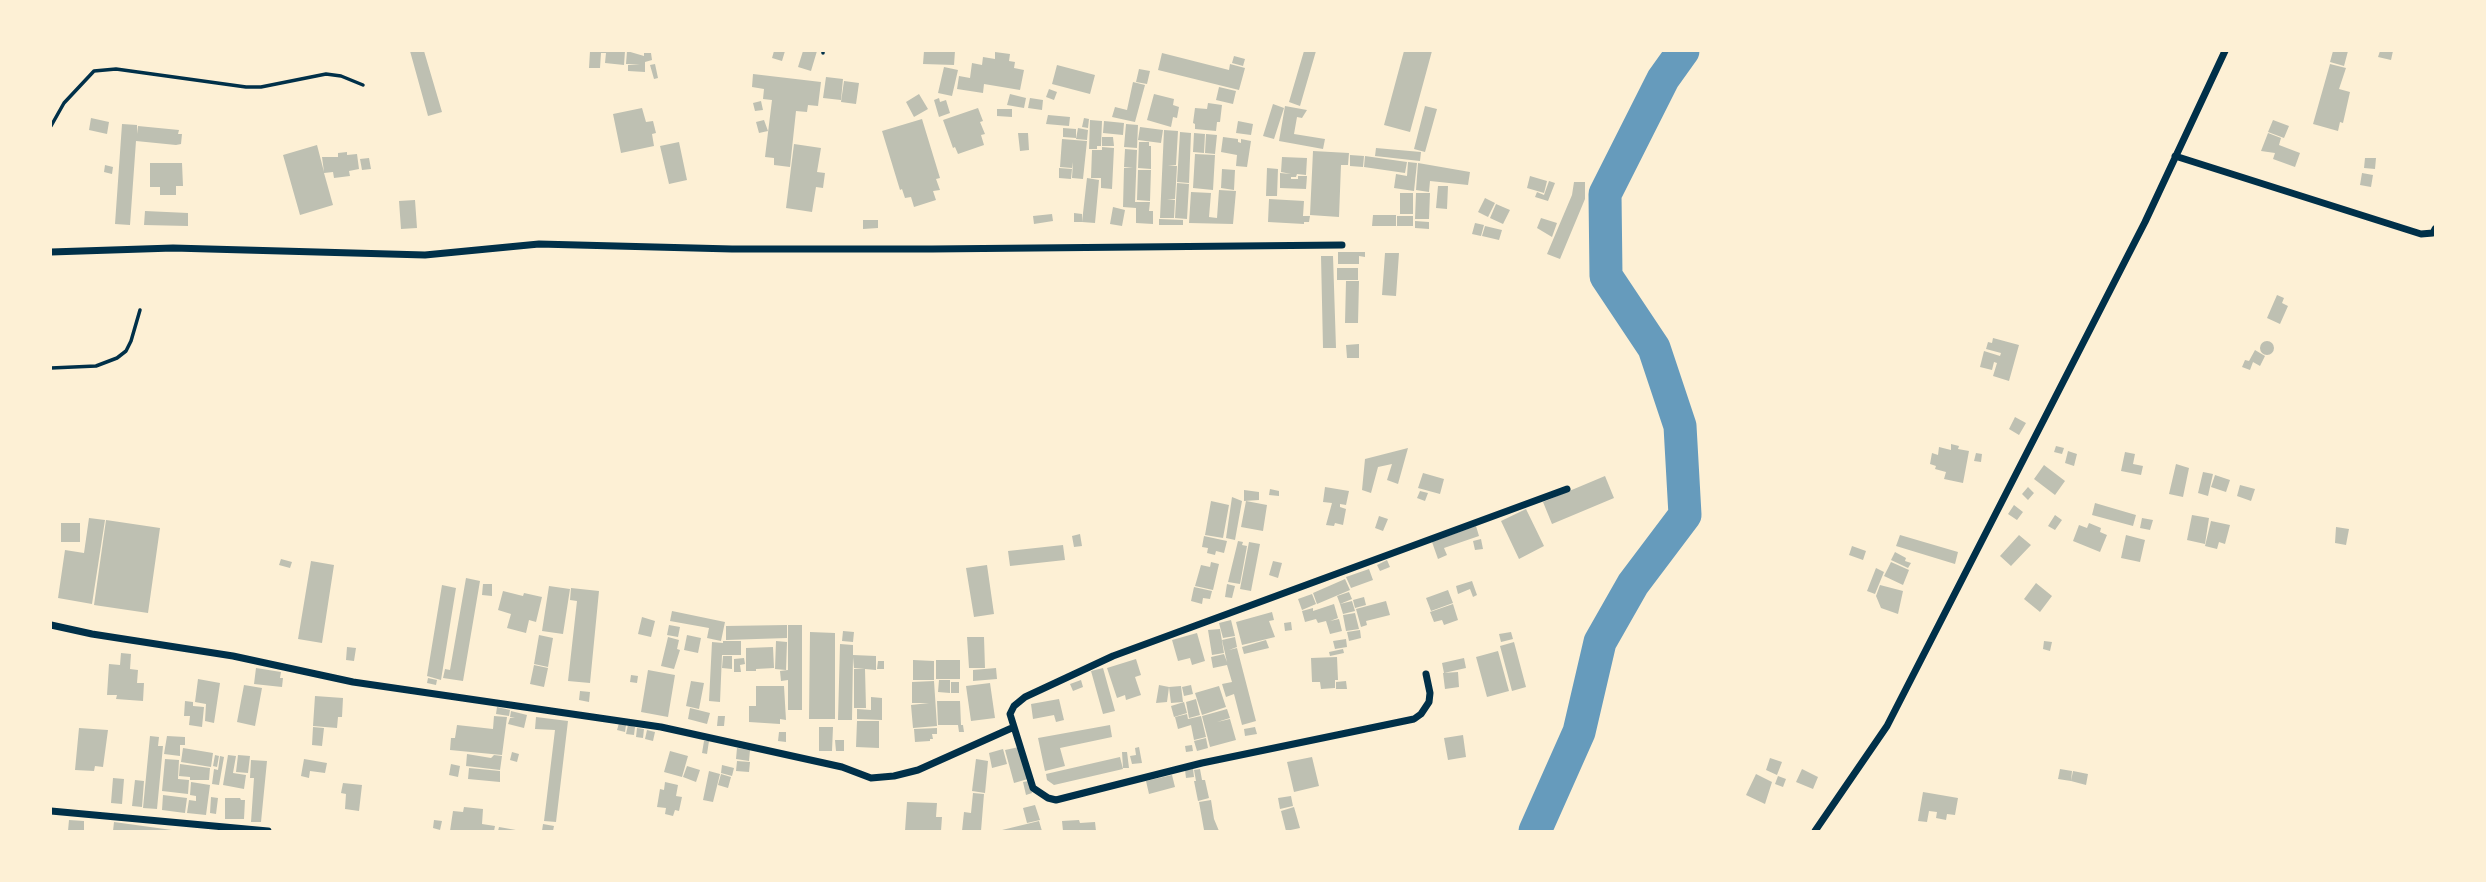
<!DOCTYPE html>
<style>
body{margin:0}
#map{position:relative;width:2486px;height:882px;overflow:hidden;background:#fdf0d5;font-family:Arial,sans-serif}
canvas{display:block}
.frame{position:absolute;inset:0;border:52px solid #fdf0d5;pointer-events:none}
</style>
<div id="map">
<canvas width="2486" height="882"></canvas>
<div class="frame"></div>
</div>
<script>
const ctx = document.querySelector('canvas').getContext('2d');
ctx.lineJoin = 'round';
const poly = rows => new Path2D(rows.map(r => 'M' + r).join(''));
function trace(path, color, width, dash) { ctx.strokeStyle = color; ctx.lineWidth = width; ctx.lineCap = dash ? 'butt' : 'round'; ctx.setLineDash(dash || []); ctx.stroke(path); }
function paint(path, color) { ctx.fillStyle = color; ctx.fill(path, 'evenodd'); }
trace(poly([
 [1535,831,1579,732,1600,642,1633,584,1685,515,1680,426,1654,348,1606,276,1605,194,1663,79,1683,51]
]), '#669bbc', 33);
paint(poly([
 [410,51,424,51,442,112,428,116],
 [590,51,625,51,624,65,605,63,606,53,601,53,600,68,589,68],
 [627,51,644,56,644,53,651,53,652,60,645,62,645,72,628,71,628,65,640,64,626,64],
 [774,51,785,51,782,61,772,58],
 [803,51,817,51,811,71,798,67],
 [924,51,955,51,954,65,923,64],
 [1304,51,1316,51,1300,106,1289,102],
 [1404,51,1432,51,1410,132,1384,125],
 [2333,51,2348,51,2344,66,2330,62],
 [2380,51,2393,51,2391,60,2378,57],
 [995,52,1010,54,1009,61,1015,62,1014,68,1024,70,1020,90,984,84,983,93,957,89,959,76,970,78,972,63,982,65,983,57,995,59],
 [1162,53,1229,70,1230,64,1245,68,1239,90,1158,70],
 [1234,56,1245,59,1243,66,1232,63],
 [655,64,658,78,654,79,650,65],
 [2330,64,2346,68,2339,89,2350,92,2343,123,2340,122,2338,131,2313,124],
 [1057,65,1095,75,1090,94,1052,84],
 [944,67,958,70,952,96,938,93],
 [1139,69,1150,71,1147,84,1136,82],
 [753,74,821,82,818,106,808,105,807,112,796,111,790,167,774,165,774,158,765,157,772,100,763,99,764,89,752,87],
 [826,77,843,79,841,100,823,98],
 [844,81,859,83,856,104,841,102],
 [1133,82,1145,85,1135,122,1112,117,1115,107,1127,110],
 [1219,87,1236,91,1233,104,1216,100],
 [1049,89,1057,92,1054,100,1046,97],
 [919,94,928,109,914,117,906,102],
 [1010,94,1026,98,1024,108,1007,105],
 [1154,94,1174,99,1173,105,1179,107,1177,118,1173,117,1171,127,1147,120],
 [939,98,940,102,946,100,950,113,939,117,934,100],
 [1030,98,1043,100,1042,110,1028,108],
 [761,101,763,110,755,111,753,103],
 [1208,103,1222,105,1220,122,1217,122,1216,131,1195,129,1195,124,1193,123,1195,108,1207,109],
 [1273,104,1284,108,1274,139,1263,136],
 [1285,106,1307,110,1302,118,1297,117,1294,134,1325,139,1323,149,1279,141],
 [1425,106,1437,109,1425,152,1414,149],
 [642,108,646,122,653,121,656,133,652,134,654,146,621,153,613,114],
 [978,108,983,121,980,122,985,134,981,135,984,145,958,154,955,147,953,148,943,120],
 [997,109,1012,109,1012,117,997,116],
 [1048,115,1070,117,1069,126,1046,124],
 [91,118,109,122,107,134,89,130],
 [1084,118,1089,119,1088,128,1082,127],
 [922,119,940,178,936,179,940,190,933,191,936,200,914,207,911,197,905,198,902,189,900,190,882,131],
 [764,120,768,131,759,133,756,122],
 [1090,120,1102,121,1101,146,1097,146,1097,149,1089,149],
 [2273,120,2289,126,2284,138,2268,132],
 [1104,121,1124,123,1123,135,1103,133],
 [1238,121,1253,124,1251,135,1236,133],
 [122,124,137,125,137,134,138,126,179,130,178,134,182,134,181,144,176,145,136,141,130,225,115,224],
 [1126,124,1138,125,1137,148,1124,147],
 [1140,127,1163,130,1161,143,1138,140],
 [1063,128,1076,129,1076,138,1063,137],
 [1078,128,1088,130,1087,140,1076,139],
 [1164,130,1178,131,1176,165,1168,166,1177,166,1175,199,1167,199,1175,200,1174,218,1160,218],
 [1180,132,1191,133,1189,183,1177,182],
 [1018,133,1028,133,1029,150,1020,151],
 [1194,133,1205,134,1204,153,1193,152],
 [2268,133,2281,138,2279,145,2300,153,2295,167,2273,159,2275,153,2261,151],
 [1206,134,1217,135,1215,154,1205,153],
 [1102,137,1113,137,1114,146,1102,146],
 [1223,137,1238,139,1238,142,1241,143,1241,139,1251,141,1247,167,1236,166,1237,155,1221,152],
 [1062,139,1087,141,1083,179,1072,178,1073,162,1072,168,1060,167],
 [679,142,687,180,669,184,660,146],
 [1139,142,1149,142,1149,146,1151,146,1151,169,1138,168],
 [794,144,821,148,817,172,825,173,823,188,816,187,812,212,786,208],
 [317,145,324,172,322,157,338,157,338,153,347,152,347,155,357,154,359,169,349,171,350,176,334,178,333,172,324,173,333,205,300,215,283,155],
 [1102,147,1114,148,1112,189,1101,188,1101,178,1091,178,1092,150,1102,150],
 [1376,148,1421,152,1420,161,1375,156],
 [1125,149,1137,150,1135,202,1150,202,1149,211,1153,211,1153,224,1136,223,1136,208,1123,207,1124,168,1133,168,1124,167],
 [1313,151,1349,153,1348,165,1341,165,1339,217,1310,215],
 [1195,154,1215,155,1213,190,1193,188],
 [1350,155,1364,156,1363,167,1350,166],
 [1365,156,1407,162,1405,173,1364,167],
 [1282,157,1307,158,1306,175,1297,174,1296,177,1291,177,1291,179,1298,179,1298,176,1307,176,1306,189,1280,188,1280,173,1291,174,1281,172],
 [369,158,371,169,362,170,360,159],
 [2365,158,2376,158,2375,169,2364,168],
 [1408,162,1417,163,1414,191,1394,188,1396,174,1407,176],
 [150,163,182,163,183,186,176,186,176,195,160,195,160,187,150,187],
 [1418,163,1470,172,1468,185,1430,181,1429,192,1416,190],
 [105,165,113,167,112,174,104,172],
 [1059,168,1072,169,1071,179,1059,178],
 [1267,168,1278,169,1277,196,1266,196],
 [1222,169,1235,170,1234,190,1221,188],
 [1138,170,1151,170,1150,201,1137,200],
 [2362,173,2373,175,2371,187,2360,185],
 [1530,176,1547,181,1544,193,1527,188],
 [1087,178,1099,180,1095,223,1082,222],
 [1549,181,1555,183,1548,201,1535,197,1537,192,1544,195],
 [1574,182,1585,182,1585,199,1560,259,1547,254,1572,195],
 [1177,183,1189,184,1187,219,1175,218],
 [1438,186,1448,186,1447,209,1436,208],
 [1219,190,1236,191,1233,224,1189,223,1191,192,1211,193,1209,217,1217,218],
 [1400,193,1413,193,1413,214,1400,214],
 [1416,193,1430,193,1429,219,1415,219],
 [1485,198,1495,203,1488,217,1478,212],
 [1269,199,1304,201,1303,216,1310,216,1309,222,1304,222,1304,224,1268,222],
 [415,200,417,228,401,229,399,201],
 [1496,204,1510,210,1503,224,1490,218],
 [1113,207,1125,210,1122,226,1110,224],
 [145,211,188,213,188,226,144,225],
 [1074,213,1082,214,1082,222,1074,222],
 [1052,214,1053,221,1034,224,1033,216],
 [1373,215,1396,215,1396,226,1372,226],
 [1397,216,1413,216,1413,226,1397,226],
 [1541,218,1557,223,1552,237,1537,228],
 [1159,219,1183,220,1183,225,1159,225],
 [863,220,878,220,878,228,863,229],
 [1415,221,1429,222,1429,229,1415,228],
 [1475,223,1484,225,1481,236,1472,234],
 [1485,226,1502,230,1499,240,1482,236],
 [1338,252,1365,252,1365,257,1359,256,1359,264,1338,264],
 [1385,253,1399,253,1396,296,1382,295],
 [1321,256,1333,256,1336,348,1323,348],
 [1337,268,1358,268,1358,280,1337,280],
 [1346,281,1359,281,1358,323,1345,323],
 [2277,295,2284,298,2282,303,2288,306,2280,324,2267,318],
 [1993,338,2019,345,2009,381,1993,376,1997,363,1994,362,1992,370,1980,367,1984,351,2000,356,2001,353,1986,349,1988,342,1992,343],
 '2260 348a7 7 0 1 1 14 0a7 7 0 1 1-14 0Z',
 [1359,344,1359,358,1347,358,1346,345],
 [2255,350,2265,356,2260,366,2253,362,2250,370,2242,367,2245,360,2249,361],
 [2015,417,2026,423,2019,435,2009,429],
 [1951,444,1959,446,1958,449,1969,451,1963,483,1944,479,1946,472,1935,469,1936,466,1930,464,1932,453,1938,455,1939,447,1951,450],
 [2056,446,2064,448,2062,454,2054,452],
 [1408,448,1398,484,1387,480,1392,464,1378,467,1371,493,1362,490,1365,459],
 [2068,451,2077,454,2074,466,2065,463],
 [2125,452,2135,454,2133,464,2143,466,2141,475,2121,471],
 [1976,453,1982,454,1981,462,1974,461],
 [2176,464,2189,468,2183,497,2169,494],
 [2044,465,2065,481,2055,495,2034,479],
 [2203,472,2213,474,2208,496,2198,493],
 [1423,473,1444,479,1440,494,1418,488],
 [2215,475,2230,480,2226,492,2211,487],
 [1605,476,1614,498,1552,524,1543,502],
 [2240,485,2255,489,2251,501,2237,496],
 [1325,487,1349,491,1346,505,1340,504,1340,507,1346,509,1343,525,1335,523,1334,526,1326,525,1332,503,1323,502],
 [2028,487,2034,493,2028,500,2022,494],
 [1270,489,1279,491,1279,496,1269,495],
 [1244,490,1259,492,1259,500,1244,501],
 [1420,491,1428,493,1425,501,1417,498],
 [1232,497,1242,501,1235,540,1226,538],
 [1211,501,1229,505,1223,538,1205,535],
 [1246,501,1267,505,1263,531,1241,527],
 [2095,503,2136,515,2133,526,2092,515],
 [2014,505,2023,512,2017,520,2008,514],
 [1526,509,1544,546,1519,559,1501,521],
 [2055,515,2062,520,2055,530,2048,526],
 [2192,515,2209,518,2205,544,2187,540],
 [1379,516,1388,519,1383,531,1375,528],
 [89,518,105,520,92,604,58,598,65,550,84,553],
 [2142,518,2153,520,2150,530,2140,528],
 [106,520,160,528,148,613,94,605],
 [2211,521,2230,525,2225,544,2219,542,2217,549,2205,546],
 [61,523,80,523,80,542,61,542],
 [2089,523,2101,528,2100,532,2107,535,2100,552,2073,541,2079,525,2087,528],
 [1476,526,1479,536,1444,548,1447,555,1438,559,1432,542],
 [2336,527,2349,529,2346,545,2335,543],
 [1080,534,1082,546,1074,547,1072,536],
 [1900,535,1958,552,1955,564,1896,546],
 [2019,535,2031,545,2011,566,2000,556],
 [2126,535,2145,540,2140,562,2121,558],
 [1204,536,1227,541,1224,553,1216,551,1215,555,1207,553,1208,548,1202,547],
 [1481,539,1483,549,1475,550,1473,541],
 [1238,541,1243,542,1242,545,1247,546,1240,584,1228,582],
 [1249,542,1260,544,1251,591,1240,589],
 [1063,545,1065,560,1010,566,1008,551],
 [1852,546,1866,551,1863,560,1849,555],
 [1895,552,1906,558,1905,561,1911,563,1908,568,1891,560],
 [281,559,292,562,290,568,279,565],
 [1387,560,1390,567,1380,571,1377,565],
 [311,561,334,565,322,643,298,639],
 [1273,561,1282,563,1278,578,1269,575],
 [1211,562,1219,564,1213,590,1195,586,1201,565,1210,567],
 [1891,562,1909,570,1903,585,1884,576],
 [987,565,994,614,974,617,966,568],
 [1876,568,1884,572,1875,594,1867,591],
 [1369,569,1373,580,1351,588,1346,577],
 [466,578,480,581,463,681,443,678,445,669,450,670],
 [1345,579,1350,590,1317,604,1313,593],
 [1472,581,1477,595,1473,597,1470,589,1458,594,1456,586],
 [2036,583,2052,596,2040,612,2024,599],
 [483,584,492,584,492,596,482,595],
 [1227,584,1235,586,1232,598,1225,597],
 [442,585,456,588,441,680,427,676],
 [1880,585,1903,591,1898,614,1881,608,1876,596],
 [549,586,570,589,563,634,542,631],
 [1194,587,1212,591,1210,599,1203,598,1202,604,1191,601],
 [571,588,599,591,590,683,568,681,577,601,570,600],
 [1448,590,1453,603,1431,611,1426,598],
 [503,591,523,596,524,593,542,597,536,622,529,620,526,633,507,628,511,614,498,610],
 [1349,592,1352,599,1340,604,1337,596],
 [1312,594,1316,604,1302,610,1298,599],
 [1364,597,1366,605,1355,608,1353,600],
 [1352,601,1355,611,1343,614,1340,604],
 [1386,601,1390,615,1366,621,1367,625,1361,627,1356,609],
 [1334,604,1338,618,1330,621,1339,619,1342,631,1330,634,1326,621,1318,623,1316,619,1305,622,1302,611,1313,608,1313,611],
 [1453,604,1458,620,1444,625,1442,620,1434,622,1430,612],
 [672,611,725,622,721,641,707,638,709,628,670,621],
 [1272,612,1274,620,1269,621,1275,637,1242,645,1236,622],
 [1355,613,1359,629,1346,631,1343,615],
 [642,617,655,621,651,637,638,634],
 [1231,620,1235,636,1223,638,1219,623],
 [1291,622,1292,630,1285,631,1284,623],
 [669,625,680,627,678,637,667,635],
 [787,625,787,638,726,640,726,626],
 [788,625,802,625,802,710,788,710,788,680,781,681,780,671,788,670],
 [1220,629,1224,653,1212,655,1208,630],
 [1360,630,1361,638,1349,641,1347,632],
 [843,631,854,632,853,642,842,641],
 [810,632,835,633,835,719,809,719],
 [1511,632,1513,639,1501,642,1499,634],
 [1197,633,1205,661,1192,665,1190,658,1178,661,1172,640],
 [539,635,553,638,548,667,534,664],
 [687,635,701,638,698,653,684,650],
 [668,637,679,640,677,649,680,650,674,669,661,666],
 [967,637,984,637,985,668,969,668],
 [1235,637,1237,647,1229,650,1237,648,1256,721,1242,725,1234,694,1226,697,1222,684,1232,682,1227,665,1213,668,1211,657,1224,654,1227,662,1222,640],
 [1346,639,1347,647,1335,649,1333,641],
 [1266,640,1269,648,1244,654,1242,647],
 [723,641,741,641,741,655,722,655,720,702,709,701,712,642,723,643],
 [776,641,787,642,786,670,775,669],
 [2044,641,2052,642,2050,651,2043,649],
 [1514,642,1526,687,1512,691,1500,646],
 [840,644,853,645,853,655,876,656,876,670,854,668,853,657,852,720,838,720],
 [347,647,356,648,354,661,346,660],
 [773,647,774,668,756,669,756,671,746,671,746,648],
 [1343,649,1344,653,1330,656,1329,652],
 [1498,651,1509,691,1487,697,1476,657],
 [121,653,131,654,130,669,138,670,137,683,144,683,143,701,116,699,117,695,107,695,109,664,120,665],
 [723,656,732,656,732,669,722,668],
 [1337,657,1338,680,1335,680,1335,688,1321,689,1320,682,1312,682,1311,658],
 [744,658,745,664,740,665,741,672,734,672,734,659],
 [1464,658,1466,668,1444,673,1442,663],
 [1136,659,1141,675,1135,677,1141,695,1126,700,1125,695,1117,698,1107,668],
 [913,660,934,661,934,680,913,680],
 [936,660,960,660,960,679,936,679],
 [878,661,884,661,884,669,877,669],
 [534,665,548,668,544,687,530,684],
 [256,668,281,672,280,678,283,678,282,687,254,684],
 [996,668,997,679,973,681,973,670],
 [1103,668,1115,711,1103,714,1091,671],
 [854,669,865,669,866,708,854,708],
 [648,670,675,675,668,717,641,712],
 [1458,672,1459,687,1445,689,1443,673],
 [631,675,638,676,637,683,630,682],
 [428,678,437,680,436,685,427,683],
 [198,679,220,683,214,723,205,721,206,704,195,702],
 [939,680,950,680,950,693,938,692],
 [1081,680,1083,687,1073,691,1070,684],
 [691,681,704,683,699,709,686,706],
 [934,681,937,726,913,728,911,705,929,703,912,703,912,682],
 [1346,681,1347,689,1336,689,1336,682],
 [951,682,959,682,959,693,951,693],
 [990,683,995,718,971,721,966,686],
 [244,685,262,688,255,726,237,722],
 [1159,685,1169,687,1167,702,1156,703],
 [1191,685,1193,694,1184,696,1182,687],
 [756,686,784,686,786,720,780,719,780,724,749,722,749,706,756,706],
 [1181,686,1183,702,1171,703,1169,687],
 [1219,686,1226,707,1202,715,1195,693],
 [580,691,590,692,589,702,579,700],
 [315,696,343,698,342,717,338,717,337,728,313,726],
 [871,697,882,698,882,720,857,719,857,709,871,710],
 [1059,699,1064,720,1056,722,1054,715,1033,719,1031,704],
 [1196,699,1200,715,1189,718,1186,702],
 [185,701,193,702,193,706,204,707,202,727,189,725,190,716,184,716],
 [937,701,960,701,961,725,963,725,964,732,959,732,958,725,938,725],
 [1184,702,1187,713,1174,717,1171,706],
 [497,707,510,710,509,716,496,714],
 [690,708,710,713,707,724,688,719],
 [1227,709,1230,718,1217,722,1230,719,1236,740,1210,747,1202,716],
 [511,711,527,715,524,728,508,724,510,718,515,718,510,717],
 [1187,714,1188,719,1201,716,1206,737,1194,740,1191,725,1178,729,1175,717],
 [494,716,507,717,502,755,450,750,451,738,455,738,457,725,493,729],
 [718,716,725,716,724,726,717,726],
 [536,717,568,721,556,822,544,821,555,730,535,729],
 [857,721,879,721,879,748,856,747],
 [619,723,626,725,625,732,617,730],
 [628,725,635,727,634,735,626,734],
 [1110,725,1112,737,1060,748,1065,766,1045,771,1038,738],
 [313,727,324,728,322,746,312,745],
 [819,727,833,727,832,751,819,751],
 [1255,727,1257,734,1245,736,1244,729],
 [79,728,108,730,103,767,95,766,94,771,75,770],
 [637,728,644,729,643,738,636,737],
 [937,728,937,734,932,734,933,739,930,739,930,741,915,742,914,729],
 [647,730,655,732,653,741,645,739],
 [779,732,786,732,786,742,778,741],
 [1463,735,1466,757,1448,760,1444,738],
 [150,736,159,737,158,746,163,746,157,809,143,808],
 [167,736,185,737,185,745,180,745,180,756,164,754],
 [1206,738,1208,748,1197,751,1194,741],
 [835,740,844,740,844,751,836,751],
 [704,741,709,741,707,754,702,753],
 [1192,745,1193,751,1186,752,1185,746],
 [1019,747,1028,779,1014,783,1005,750],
 [1139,747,1142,763,1132,764,1130,756,1136,755,1135,748],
 [183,748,213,753,211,767,181,762],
 [737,748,750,750,749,761,736,759],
 [1003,749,1007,764,992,768,989,753],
 [670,751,688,756,682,777,664,772],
 [512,752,519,754,517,762,510,760],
 [1122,752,1127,752,1129,768,1123,768],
 [467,754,491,758,494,755,502,756,500,770,466,766],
 [215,755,219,756,217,767,213,766],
 [228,755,236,756,233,773,246,775,244,789,223,785],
 [238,755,250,756,248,773,236,772],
 [220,756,224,757,219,785,212,784,214,769,218,770],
 [1120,757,1123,769,1054,785,1047,780,1046,774],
 [1312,757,1319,786,1294,792,1287,762],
 [1770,758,1782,762,1777,775,1766,770],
 [165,759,179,760,178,779,189,780,188,794,162,791],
 [304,759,327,763,325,773,310,771,309,778,301,776],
 [976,759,988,761,985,793,972,791],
 [251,760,267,761,261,822,251,822,254,778,250,778],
 [737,761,750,762,749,772,736,771],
 [180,764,210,768,209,780,190,780,190,777,179,776],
 [451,764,460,766,458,777,449,775],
 [722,765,734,768,732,776,721,773],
 [687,766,700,770,696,782,683,777],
 [469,768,500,771,500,782,468,779],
 [1193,769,1194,777,1186,778,1185,770],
 [1200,769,1202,780,1205,780,1209,798,1198,801,1194,781,1196,781,1194,770],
 [1802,769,1818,777,1813,789,1796,782],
 [2060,769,2072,771,2071,781,2058,779],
 [709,771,720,774,713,802,703,800],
 [2073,771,2088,774,2086,785,2071,781],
 [721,774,731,777,728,788,718,785],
 [1756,774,1772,782,1765,804,1746,795],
 [1172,775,1175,787,1149,794,1146,781],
 [1778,776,1786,779,1783,787,1775,784],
 [113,778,124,779,122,804,111,803],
 [135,780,144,781,142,807,132,806],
 [1029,781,1032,793,1026,795,1023,782],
 [191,782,210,785,206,815,187,813,189,800,196,801,196,796,190,795],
 [665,782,678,785,676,796,682,797,679,811,675,810,673,816,665,814,666,808,657,807,660,789,664,790],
 [343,783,362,785,359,811,345,809,346,794,341,793],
 [1923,792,1958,798,1955,815,1947,814,1946,820,1936,818,1937,812,1929,811,1927,822,1918,821],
 [973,793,984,794,981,831,962,831,964,812,971,813],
 [163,795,187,798,185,813,162,810],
 [1291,796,1293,806,1280,809,1278,798],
 [211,797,218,798,216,814,210,813],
 [225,798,240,798,241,800,245,800,244,819,225,819],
 [1211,800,1214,819,1219,831,1204,830,1199,802],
 [907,802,937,803,936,817,942,817,941,831,905,831],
 [1035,805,1040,820,1027,823,1023,808],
 [464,807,483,809,482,824,495,826,494,831,450,831,453,811,463,812],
 [1294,807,1300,828,1286,831,1281,811],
 [69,820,84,821,84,831,68,831],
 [434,820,442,821,440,830,433,828],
 [1079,820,1080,823,1095,822,1096,831,1063,831,1062,821],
 [1039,821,1042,831,1002,831,1002,830],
 [114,822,172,830,172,831,113,831],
 [543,824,554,826,553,831,542,831],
 [499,827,516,830,516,831,498,831]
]), '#bec0b2');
trace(poly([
 [823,53,823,51],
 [51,126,64,103,94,71,116,69,246,87,261,87,326,74,341,76,363,85],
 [51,368,96,366,117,358,126,351,131,341,140,310]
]), '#003049', 3.5);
trace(poly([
 [2175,156,2421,234,2433,233,2435,229],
 [51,252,173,248,425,255,539,244,732,249,932,249,1342,245],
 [51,625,92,634,233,656,353,682,661,727,842,767,871,778,894,776,918,770,1014,727],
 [1426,674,1430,693,1429,702,1421,714,1414,719,1202,763,1056,800,1048,798,1033,788,1010,714,1014,706,1025,697,1113,656,1567,489],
 [51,811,268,831],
 [1815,831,1887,726,2145,222,2225,51]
]), '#003049', 7);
</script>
